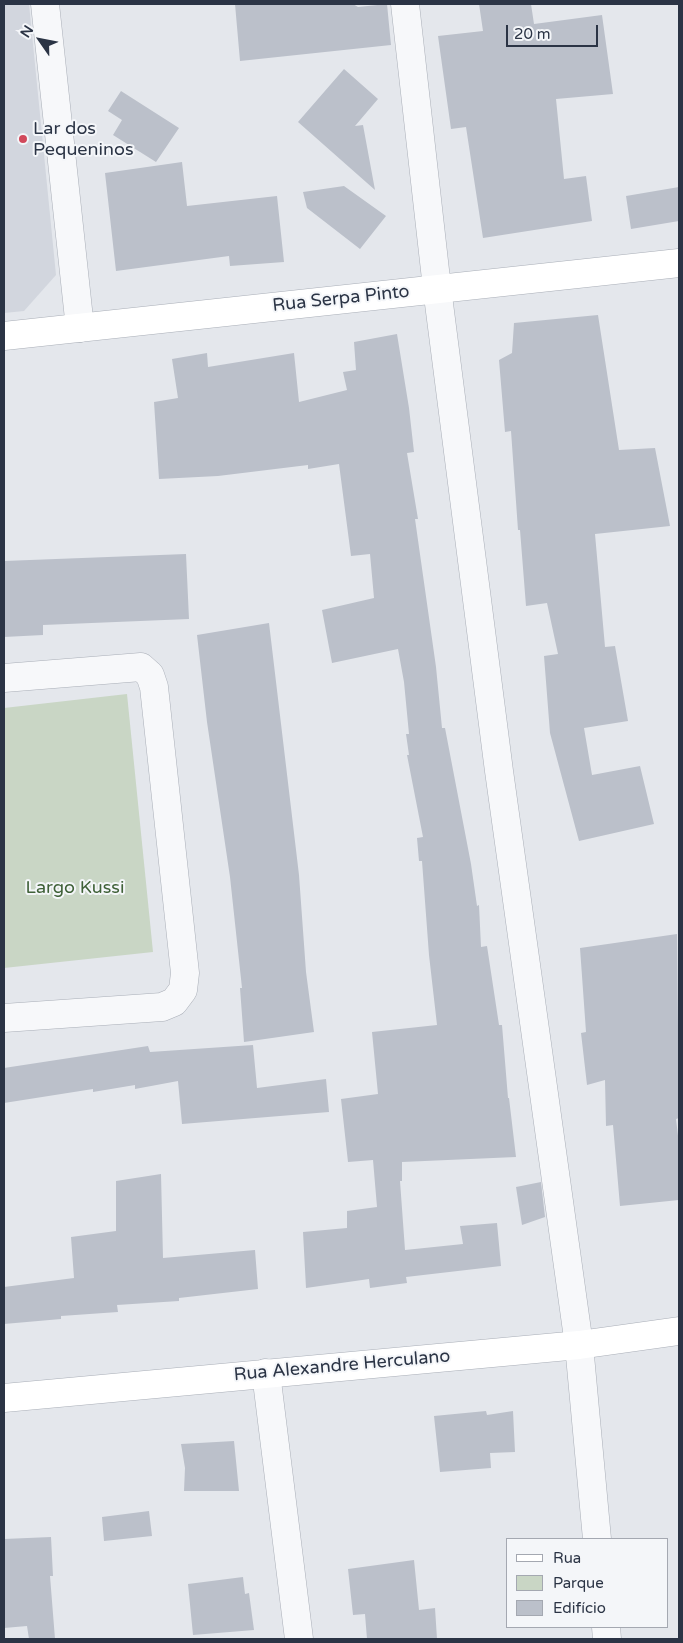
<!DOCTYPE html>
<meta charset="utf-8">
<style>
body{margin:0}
#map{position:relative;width:683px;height:1643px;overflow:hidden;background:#e4e7ec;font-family:"Varela Round",sans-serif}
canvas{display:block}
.frame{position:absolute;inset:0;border:5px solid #2b3445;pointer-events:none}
.legend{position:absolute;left:506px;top:1538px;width:162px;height:90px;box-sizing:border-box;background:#f4f6f9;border:1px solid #a4a8b1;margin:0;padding:6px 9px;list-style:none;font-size:15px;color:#2b3445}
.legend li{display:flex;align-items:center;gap:10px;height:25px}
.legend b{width:25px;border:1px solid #a4a8b1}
.north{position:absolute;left:15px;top:15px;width:50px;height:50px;-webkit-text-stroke:4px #f4f6f9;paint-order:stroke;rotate:303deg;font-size:14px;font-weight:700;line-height:20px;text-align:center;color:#2b3445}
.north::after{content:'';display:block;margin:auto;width:18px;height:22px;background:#2b3445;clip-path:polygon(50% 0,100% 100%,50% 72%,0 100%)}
.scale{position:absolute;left:506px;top:25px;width:92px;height:22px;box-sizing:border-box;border:2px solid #2b3445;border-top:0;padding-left:6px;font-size:15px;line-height:18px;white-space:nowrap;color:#2b3445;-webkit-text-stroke:4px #f4f6f9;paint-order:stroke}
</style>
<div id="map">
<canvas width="683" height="1643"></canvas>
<div class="frame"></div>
<ul class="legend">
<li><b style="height:6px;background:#fff"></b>Rua</li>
<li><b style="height:14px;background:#c9d6c5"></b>Parque</li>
<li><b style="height:14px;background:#bbc0ca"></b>Edifício</li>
</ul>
<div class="north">N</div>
<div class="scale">20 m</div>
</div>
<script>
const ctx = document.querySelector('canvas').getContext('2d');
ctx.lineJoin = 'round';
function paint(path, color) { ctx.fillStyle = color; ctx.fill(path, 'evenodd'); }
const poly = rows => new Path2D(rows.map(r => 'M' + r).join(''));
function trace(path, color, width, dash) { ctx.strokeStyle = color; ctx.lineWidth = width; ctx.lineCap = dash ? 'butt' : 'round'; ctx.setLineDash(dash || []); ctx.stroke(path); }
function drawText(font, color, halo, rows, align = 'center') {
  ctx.font = font + ' "Varela Round",sans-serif'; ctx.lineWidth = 4; ctx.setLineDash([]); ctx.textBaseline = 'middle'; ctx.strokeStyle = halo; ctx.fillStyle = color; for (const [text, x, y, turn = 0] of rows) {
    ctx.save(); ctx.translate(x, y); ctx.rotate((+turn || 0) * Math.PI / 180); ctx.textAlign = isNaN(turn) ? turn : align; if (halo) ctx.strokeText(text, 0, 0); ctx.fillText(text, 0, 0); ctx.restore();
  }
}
paint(poly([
 [4,4,29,4,56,275,24,311,4,313]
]), '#d2d6de');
paint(poly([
 [127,694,153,952,4,968,4,708]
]), '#c9d6c5');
paint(poly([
 [235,4,353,4,358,7,387,4,391,45,240,61],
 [479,4,531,4,534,24,602,15,613,94,556,99,564,179,586,176,592,221,483,238,466,127,451,129,438,36,483,31],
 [344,69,378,99,355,126,363,125,375,190,298,122],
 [121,91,179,128,156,162,113,135,122,120,108,111],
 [182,162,187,206,277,196,284,262,230,266,229,256,116,271,105,173],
 [344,186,386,216,360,249,307,208,303,192],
 [679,187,679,221,631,229,626,196],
 [598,315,619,450,655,448,670,526,595,534,605,647,615,646,628,721,584,728,592,775,640,766,654,824,579,841,550,733,544,656,558,654,547,603,526,606,520,530,518,530,511,431,505,432,499,360,512,353,514,323],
 [397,334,409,408,414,452,407,453,418,519,415,519,436,667,442,728,445,728,471,864,477,906,479,905,481,947,487,946,499,1025,502,1025,508,1098,509,1098,516,1157,402,1162,402,1181,400,1181,405,1250,463,1244,460,1226,497,1223,501,1266,406,1277,407,1283,370,1288,369,1279,306,1288,303,1232,347,1228,347,1211,377,1207,373,1160,348,1162,341,1099,378,1094,372,1032,437,1025,429,955,422,861,419,861,417,838,423,837,407,755,409,755,406,734,409,734,404,682,398,649,332,663,322,610,374,598,370,554,351,556,339,464,308,469,308,465,218,476,159,479,154,402,178,398,172,359,207,353,208,367,294,353,299,402,347,390,343,372,356,370,354,342],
 [186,554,189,619,43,625,43,635,4,637,4,561],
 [269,623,299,875,306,972,314,1032,244,1042,240,988,242,988,230,877,207,722,197,635],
 [677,934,679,1118,676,1119,679,1144,679,1200,620,1206,613,1125,606,1126,605,1080,587,1085,581,1033,586,1032,580,948],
 [253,1045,257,1088,326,1079,329,1112,182,1124,178,1081,135,1089,135,1085,93,1092,93,1089,4,1103,4,1068,148,1046,150,1052],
 [161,1174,163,1258,255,1250,258,1289,179,1298,179,1301,117,1305,118,1312,61,1316,61,1319,4,1324,4,1287,74,1278,71,1237,116,1231,116,1181],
 [541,1182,545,1217,522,1225,516,1187],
 [486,1411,487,1415,513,1411,515,1452,490,1453,491,1468,440,1472,434,1416],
 [234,1441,239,1491,184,1491,185,1468,181,1444],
 [149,1511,152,1536,104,1541,102,1517],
 [51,1537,53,1576,50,1576,55,1639,29,1639,27,1626,4,1628,4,1539],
 [414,1560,419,1610,435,1608,437,1639,367,1639,365,1614,353,1615,348,1569],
 [243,1577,245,1594,249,1593,254,1630,193,1635,188,1584]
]), '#bbc0ca');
const street = poly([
 [45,4,80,328],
 [405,4,437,288,499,771,579,1345,597,1539],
 [4,678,141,667,150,675,154,687,185,973,183,990,174,1002,162,1007,4,1018],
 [266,1373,299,1639],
 [606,1627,607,1639]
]);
const secondary = poly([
 [4,336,679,263],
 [4,1398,579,1345,679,1331]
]);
trace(street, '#a9aeb7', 29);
trace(secondary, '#a9aeb7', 29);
trace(street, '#f7f8fa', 28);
trace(secondary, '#fff', 28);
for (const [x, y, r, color] of [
 [23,139,5,"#d1495b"]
]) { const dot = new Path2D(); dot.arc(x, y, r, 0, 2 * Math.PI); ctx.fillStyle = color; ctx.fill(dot); trace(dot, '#f4f6f9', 2); }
drawText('18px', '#2b3445', '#f4f6f9', [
 ["Lar dos",33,129],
 ["Pequeninos",33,150]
], 'left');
drawText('18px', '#2b3445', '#f4f6f9', [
 ["Rua Serpa Pinto",341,299,-6],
 ["Rua Alexandre Herculano",342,1366,-5]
]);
drawText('18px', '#3f6138', '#f4f6f9', [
 ["Largo Kussi",75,888]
]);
</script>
